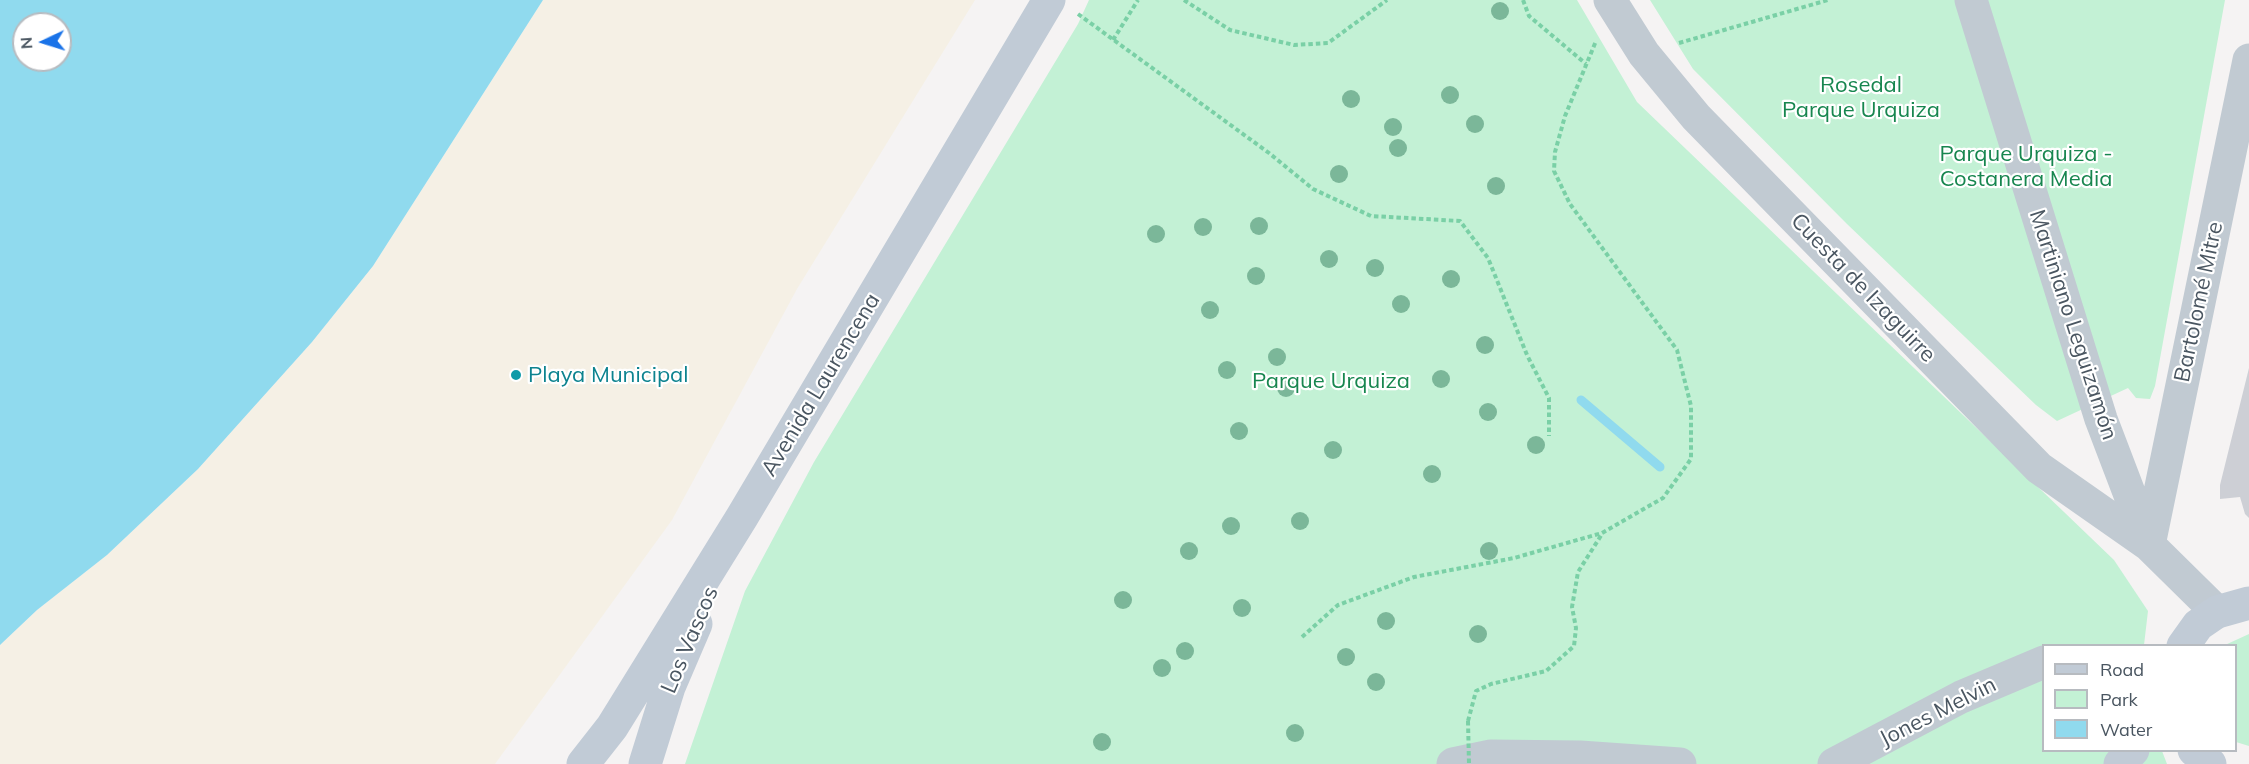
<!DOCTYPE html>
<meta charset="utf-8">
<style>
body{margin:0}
#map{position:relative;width:2249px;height:764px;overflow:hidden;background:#f5f3f3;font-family:Mulish,sans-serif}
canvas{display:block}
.legend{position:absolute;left:2042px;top:644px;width:195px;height:108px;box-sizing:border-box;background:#fff;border:2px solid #b7bbc0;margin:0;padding:8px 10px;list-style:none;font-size:18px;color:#4a5661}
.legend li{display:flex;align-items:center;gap:12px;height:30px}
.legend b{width:30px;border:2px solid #b7bbc0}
.north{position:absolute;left:12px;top:12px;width:60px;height:60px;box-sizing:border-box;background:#fff;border:2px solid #b7bbc0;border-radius:50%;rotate:266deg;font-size:16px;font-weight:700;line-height:24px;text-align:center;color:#4a5661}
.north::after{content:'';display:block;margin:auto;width:21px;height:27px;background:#1a73e8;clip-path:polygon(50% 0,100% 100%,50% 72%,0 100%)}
</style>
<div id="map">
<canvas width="2249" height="764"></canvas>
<ul class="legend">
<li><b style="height:8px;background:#c1cbd6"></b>Road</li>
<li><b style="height:16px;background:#c3f1d5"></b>Park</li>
<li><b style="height:16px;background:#90daee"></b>Water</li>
</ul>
<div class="north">N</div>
</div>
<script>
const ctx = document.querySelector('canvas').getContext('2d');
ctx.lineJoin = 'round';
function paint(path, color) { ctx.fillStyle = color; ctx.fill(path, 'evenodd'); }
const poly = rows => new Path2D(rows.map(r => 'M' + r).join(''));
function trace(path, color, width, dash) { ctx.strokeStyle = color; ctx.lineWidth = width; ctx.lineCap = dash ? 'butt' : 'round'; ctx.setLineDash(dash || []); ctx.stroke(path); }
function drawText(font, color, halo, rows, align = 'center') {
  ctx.font = font + ' Mulish,sans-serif'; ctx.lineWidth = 4.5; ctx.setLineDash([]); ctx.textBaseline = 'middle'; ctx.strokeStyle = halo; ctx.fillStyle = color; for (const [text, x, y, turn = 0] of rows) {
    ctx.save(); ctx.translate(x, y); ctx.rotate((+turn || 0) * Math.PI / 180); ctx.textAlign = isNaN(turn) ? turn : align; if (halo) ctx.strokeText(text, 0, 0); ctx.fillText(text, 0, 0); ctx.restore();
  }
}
paint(poly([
 [1089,0,1577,0,1637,102,2114,560,2148,611,2144,645,2044,646,2044,750,2162,751,2167,764,685,764,745,591,814,462,1078,24],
 [1650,0,2225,0,2155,386,2150,399,2136,398,2128,388,2057,421,2036,405,1847,224,1693,69],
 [2249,634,2249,746,2236,742,2236,646,2225,645]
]), '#c3f1d5');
paint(poly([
 [543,0,975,0,797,289,672,520,495,764,0,764,0,645,37,610,107,555,198,469,312,342,373,266]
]), '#f5f0e5');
paint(poly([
 [0,0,543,0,373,266,312,342,198,469,107,555,37,610,0,645],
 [24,24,60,24,60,60,24,60]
]), '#90daee');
trace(poly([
 [1581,400,1660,467]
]), '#90daee', 9);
paint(poly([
 [2249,368,2249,518,2245,514,2240,497,2220,499,2220,485]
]), '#cdcfd5');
trace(poly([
 [1184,0,1230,30,1294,45,1328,43,1387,0],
 [1523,0,1529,16,1586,64],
 [1078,14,1269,153,1313,189,1371,216,1460,221,1488,258,1527,355,1549,398,1549,436],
 [1113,40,1138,0],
 [1679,43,1828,0],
 [1302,637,1338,605,1414,577,1514,558,1602,533,1663,498,1691,459,1691,406,1677,350,1570,204,1554,171,1555,152,1565,116,1596,41],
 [1468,721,1476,691,1491,684,1546,671,1574,646,1576,628,1572,607,1578,572,1602,534]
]), '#7ad0a6', 4, [4.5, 3]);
trace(poly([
 [1610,0,1644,54,1696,117,2039,468,2149,545,2217,612],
 [1971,0,2101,419,2149,545],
 [2149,545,2249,60],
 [1453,764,1491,756,1580,757,1680,764],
 [1834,764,1961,697,2044,662]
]), '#c1cad2', 33);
trace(poly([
 [2183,646,2198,625,2217,612,2249,603],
 [2194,750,2210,764],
 [583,764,612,727,742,517,1049,0],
 [645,764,669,687,696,624],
 [2120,764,2133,750]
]), '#c1cbd6', 33);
trace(poly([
 [1468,721,1469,764]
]), '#7ad0a6', 4, [4.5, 3]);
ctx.fillStyle = '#7bb799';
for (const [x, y] of [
 [1500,11],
 [1450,95],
 [1351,99],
 [1475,124],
 [1393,127],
 [1398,148],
 [1339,174],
 [1496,186],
 [1259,226],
 [1203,227],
 [1156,234],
 [1329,259],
 [1375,268],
 [1256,276],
 [1451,279],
 [1401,304],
 [1210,310],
 [1485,345],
 [1277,357],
 [1227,370],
 [1441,379],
 [1286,388],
 [1488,412],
 [1239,431],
 [1536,445],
 [1333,450],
 [1432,474],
 [1300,521],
 [1231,526],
 [1189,551],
 [1489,551],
 [1123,600],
 [1242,608],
 [1386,621],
 [1478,634],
 [1185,651],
 [1346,657],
 [1162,668],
 [1376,682],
 [1295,733],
 [1102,742]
]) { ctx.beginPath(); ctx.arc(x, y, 9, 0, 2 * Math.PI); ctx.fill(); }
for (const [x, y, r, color] of [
 [516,375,6,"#0f9aa8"]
]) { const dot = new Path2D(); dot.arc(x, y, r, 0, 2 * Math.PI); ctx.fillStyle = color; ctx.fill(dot); trace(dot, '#fff', 2); }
drawText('22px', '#17864f', '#fff', [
 ["Rosedal",1861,85],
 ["Parque Urquiza",1861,110],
 ["Parque Urquiza -",2026,154],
 ["Costanera Media",2026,179],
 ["Parque Urquiza",1331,381]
]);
drawText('22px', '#4a5661', '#fff', [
 ["Cuesta de Izaguirre",1863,288,46],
 ["Bartolomé Mitre",2199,302,-78],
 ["Martiniano Leguizamón",2073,325,72],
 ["Avenida Laurencena",821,385,-59],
 ["Los Vascos",690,640,-67],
 ["Jones Melvin",1938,712,-27]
]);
drawText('22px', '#0d838f', '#fff', [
 ["Playa Municipal",528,375]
], 'left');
</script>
